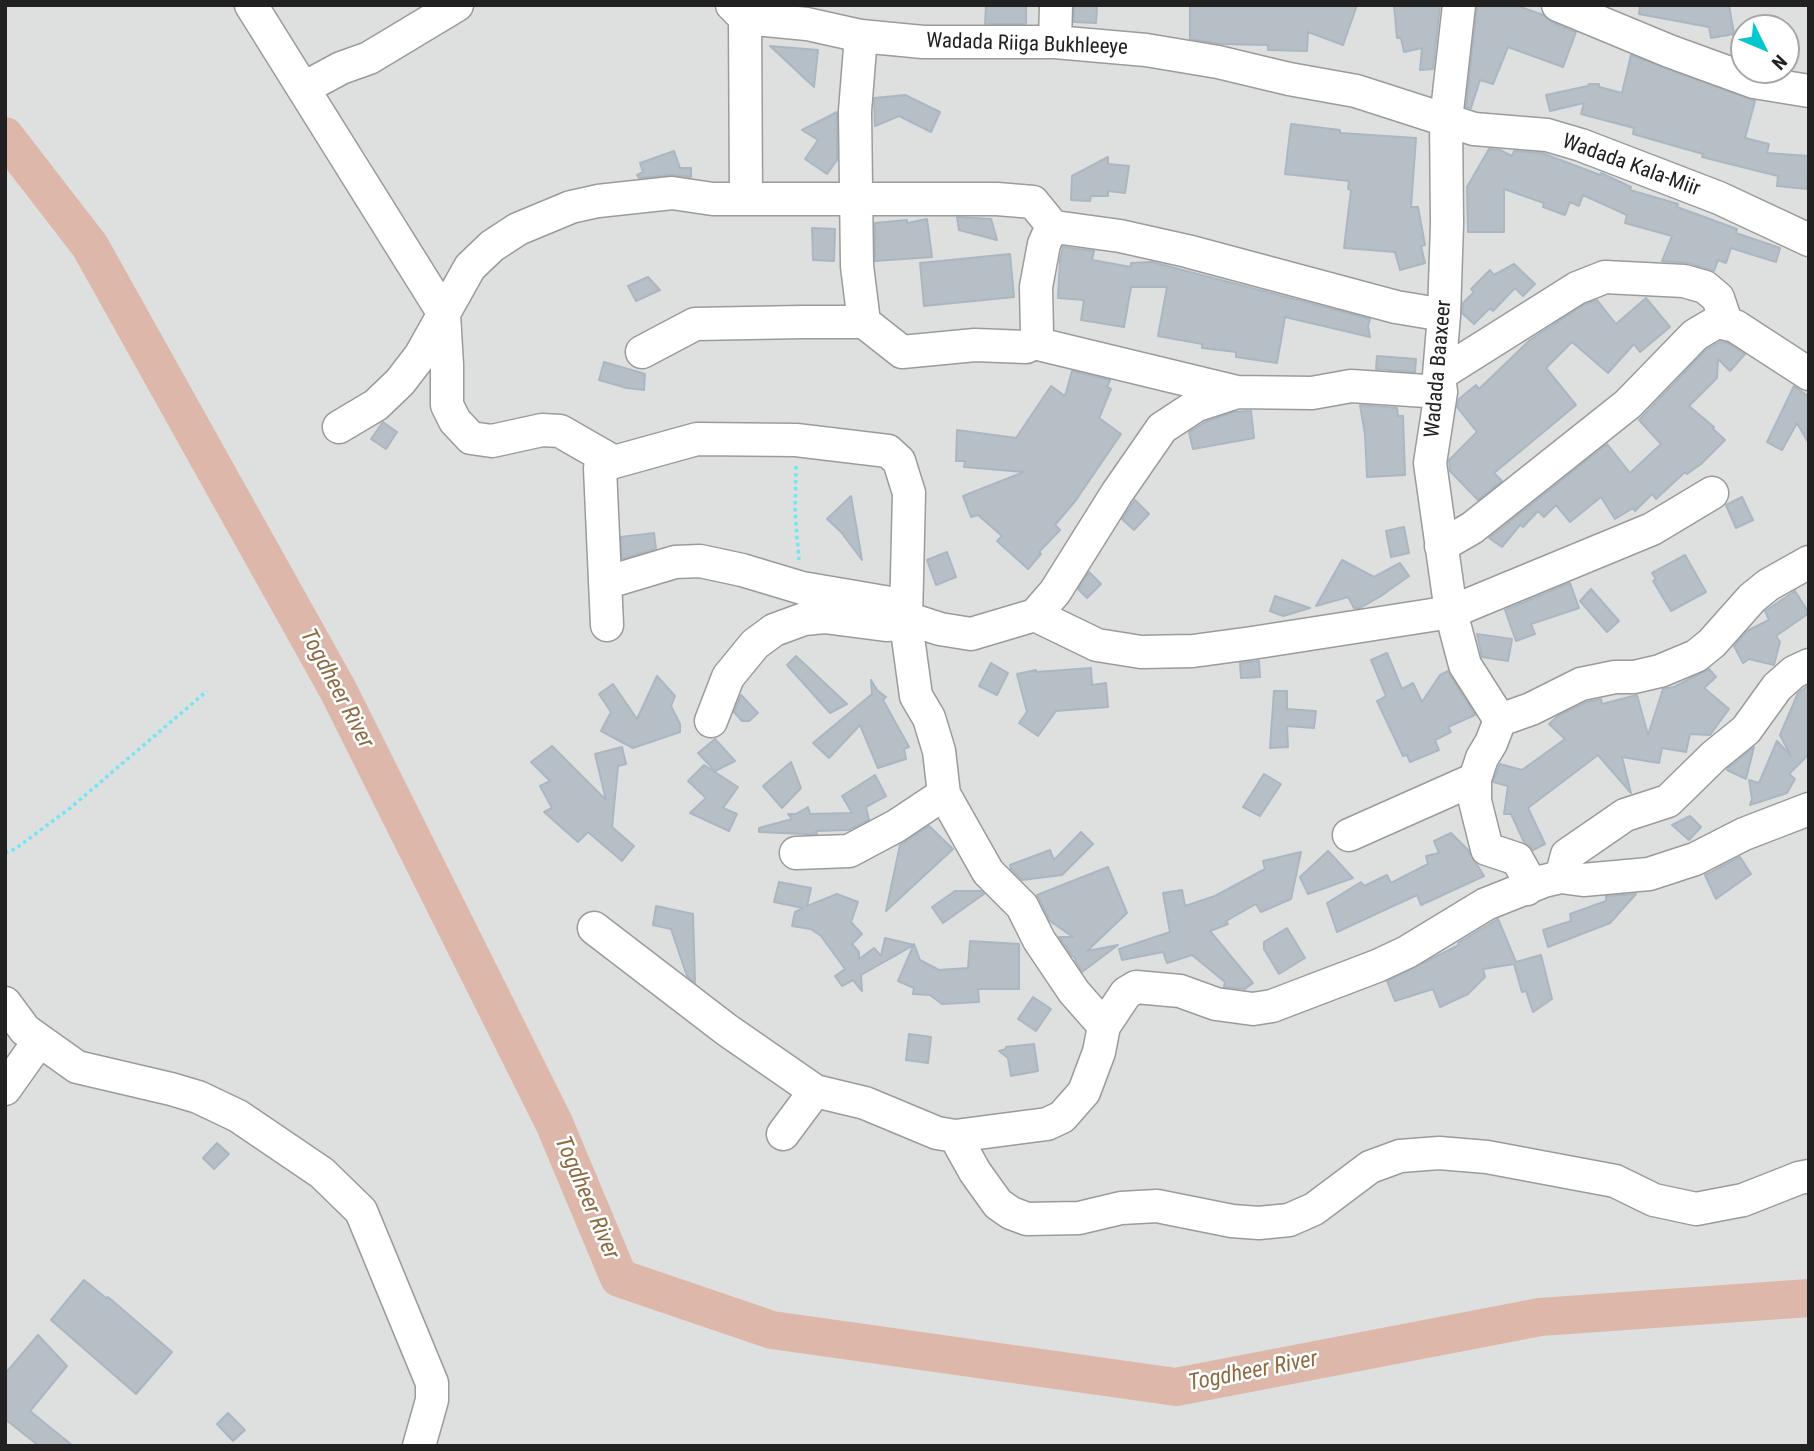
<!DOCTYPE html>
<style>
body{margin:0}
#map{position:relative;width:1814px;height:1451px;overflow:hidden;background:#e8ebf1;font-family:"Roboto Condensed",sans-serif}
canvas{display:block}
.frame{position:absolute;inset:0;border:7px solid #212121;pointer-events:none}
.north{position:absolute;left:1730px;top:14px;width:70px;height:70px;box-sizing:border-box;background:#fff;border:2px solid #a6a6a6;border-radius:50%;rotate:133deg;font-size:19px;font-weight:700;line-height:28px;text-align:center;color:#212121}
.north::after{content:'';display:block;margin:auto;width:24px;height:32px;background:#05c8cc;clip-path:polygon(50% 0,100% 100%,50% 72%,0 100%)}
</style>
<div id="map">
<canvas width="1814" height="1451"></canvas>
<div class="frame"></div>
<div class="north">N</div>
</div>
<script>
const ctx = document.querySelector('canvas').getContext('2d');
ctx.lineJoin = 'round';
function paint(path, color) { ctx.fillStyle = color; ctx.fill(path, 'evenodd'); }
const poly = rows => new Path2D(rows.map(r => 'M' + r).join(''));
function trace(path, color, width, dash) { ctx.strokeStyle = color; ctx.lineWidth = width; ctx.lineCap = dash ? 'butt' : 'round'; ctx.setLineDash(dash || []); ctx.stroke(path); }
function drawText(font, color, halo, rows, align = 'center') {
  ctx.font = font + ' "Roboto Condensed",sans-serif'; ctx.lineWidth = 5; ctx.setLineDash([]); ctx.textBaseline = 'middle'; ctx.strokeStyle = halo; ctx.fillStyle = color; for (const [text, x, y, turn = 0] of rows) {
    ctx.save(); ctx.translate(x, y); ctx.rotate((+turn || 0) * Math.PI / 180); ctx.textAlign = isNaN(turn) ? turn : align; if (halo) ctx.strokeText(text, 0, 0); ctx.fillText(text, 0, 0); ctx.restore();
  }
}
paint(poly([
 [5,5,1809,5,1809,1446,5,1446],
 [1744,28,1786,28,1786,70,1744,70]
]), '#dedfdf');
trace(poly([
 [5,136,90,246,338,690,554,1123,619,1278,772,1330,1176,1387,1540,1317,1809,1298]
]), '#ddb7aa', 38);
const building = poly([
 [986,5,1026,5,1026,24,985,24,986,5],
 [1074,5,1097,6,1096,23,1074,22,1074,5],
 [1190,5,1357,5,1343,45,1308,32,1307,51,1268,50,1268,45,1222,44,1190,39,1190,5],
 [1394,5,1440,5,1433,69,1420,70,1422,48,1404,52,1401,38,1397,38,1394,5],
 [1477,5,1515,5,1543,15,1551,22,1576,32,1563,67,1508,47,1493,84,1480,80,1471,108,1466,107,1477,5],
 [1640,5,1729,5,1734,34,1711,38,1709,27,1639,14,1640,5],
 [770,46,818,50,814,87,770,46],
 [1631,55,1755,101,1745,138,1769,144,1767,153,1809,156,1807,189,1777,186,1778,176,1702,157,1703,154,1633,134,1634,128,1581,114,1584,103,1550,111,1546,95,1588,86,1589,84,1599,84,1599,87,1622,93,1631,55],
 [905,95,940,112,931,132,899,116,875,126,874,98,905,95],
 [837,112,837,160,827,174,805,159,818,140,802,130,837,112],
 [1291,124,1340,130,1340,133,1416,138,1411,207,1418,207,1425,245,1421,246,1425,263,1400,270,1395,252,1344,248,1351,190,1348,189,1349,181,1285,174,1291,124],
 [1489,149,1500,150,1512,156,1514,151,1542,153,1600,175,1601,173,1631,187,1630,190,1678,204,1677,207,1737,229,1736,233,1780,248,1776,262,1731,248,1726,263,1718,260,1714,271,1689,263,1662,261,1672,236,1625,223,1627,215,1583,195,1579,206,1570,202,1565,215,1543,207,1544,203,1504,189,1504,232,1468,232,1467,187,1489,149],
 [674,151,680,168,691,168,691,177,670,175,639,178,637,175,643,172,640,163,674,151],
 [1108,157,1108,164,1129,166,1125,193,1108,191,1108,196,1091,196,1090,201,1071,200,1072,176,1108,157],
 [957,217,991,219,997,240,959,230,957,217],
 [927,219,932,257,875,261,875,223,907,220,907,223,927,219],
 [812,228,835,229,834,261,813,260,812,228],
 [1063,247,1094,251,1092,260,1131,267,1131,263,1152,262,1370,319,1368,326,1370,337,1285,317,1277,363,1236,357,1236,352,1202,348,1202,344,1158,336,1167,287,1131,287,1124,327,1081,320,1084,300,1058,298,1060,260,1063,247],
 [1010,254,1014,297,924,306,920,263,1010,254],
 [1514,264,1535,284,1523,296,1515,288,1493,311,1490,308,1474,324,1462,313,1463,303,1474,292,1471,289,1490,270,1494,275,1514,264],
 [648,277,660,290,636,301,628,286,648,277],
 [1646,298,1670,327,1640,352,1634,344,1608,373,1572,342,1546,368,1576,405,1494,473,1502,481,1478,500,1450,471,1449,460,1477,432,1457,407,1459,399,1476,385,1479,389,1530,340,1585,304,1597,300,1616,324,1646,298],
 [1720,342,1728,343,1745,354,1730,371,1718,359,1717,378,1689,406,1714,427,1713,429,1725,440,1701,464,1687,474,1685,472,1656,499,1652,494,1635,511,1633,508,1615,519,1601,497,1570,522,1556,505,1544,517,1538,511,1523,527,1520,525,1502,547,1489,538,1607,444,1630,473,1661,444,1639,420,1706,350,1720,342],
 [1377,356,1416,359,1415,372,1376,369,1377,356],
 [604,362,645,374,644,390,627,388,599,380,604,362],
 [1072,371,1110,380,1107,387,1111,389,1099,418,1121,434,1076,500,1055,525,1060,530,1039,552,1041,554,1028,569,997,541,1002,536,978,515,971,517,963,496,1024,472,964,467,965,461,956,461,957,430,1016,438,1051,386,1065,396,1072,371],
 [1794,386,1809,397,1809,444,1797,423,1782,450,1767,442,1794,386],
 [1360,405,1397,408,1398,416,1403,416,1405,475,1367,477,1365,434,1360,405],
 [1251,411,1254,438,1193,449,1189,432,1205,422,1234,412,1251,411],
 [383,422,397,432,386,449,371,439,383,422],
 [851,496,862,560,841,532,827,519,851,496],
 [1742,497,1753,520,1736,528,1726,505,1742,497],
 [1135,500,1149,514,1134,530,1122,519,1135,500],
 [1404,527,1409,553,1391,557,1386,531,1404,527],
 [654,533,656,549,622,559,621,537,654,533],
 [947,552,956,577,936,585,927,560,947,552],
 [1685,555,1706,592,1671,611,1653,581,1656,579,1652,573,1685,555],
 [1342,560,1374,577,1400,563,1409,576,1381,596,1360,608,1354,608,1348,597,1316,606,1342,560],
 [1089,572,1101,584,1087,598,1078,589,1089,572],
 [1570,583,1579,608,1531,624,1535,634,1516,641,1505,610,1570,583],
 [1591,589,1619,621,1607,632,1580,601,1591,589],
 [1795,591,1809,613,1776,636,1780,642,1774,665,1749,659,1743,663,1734,646,1747,631,1769,620,1765,611,1795,591],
 [1275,596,1310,608,1283,616,1270,611,1275,596],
 [1477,634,1512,639,1508,661,1482,657,1477,634],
 [1387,653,1402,689,1413,683,1422,702,1440,675,1448,671,1475,715,1448,727,1451,732,1435,740,1439,750,1410,762,1407,755,1403,756,1377,701,1386,696,1371,660,1387,653],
 [796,656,847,704,830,713,787,665,796,656],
 [1259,661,1260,677,1241,678,1240,663,1259,661],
 [991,663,1008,673,997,695,979,686,991,663],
 [1091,668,1092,685,1106,683,1108,707,1056,711,1038,736,1019,723,1027,712,1017,674,1036,670,1036,672,1091,668],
 [1709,669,1716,677,1704,688,1729,709,1710,735,1690,734,1686,752,1662,748,1659,763,1622,757,1631,793,1598,755,1528,808,1545,844,1533,850,1524,842,1511,814,1504,814,1508,786,1493,782,1500,764,1522,770,1565,739,1549,724,1559,715,1587,702,1601,699,1602,704,1637,695,1648,735,1663,689,1674,687,1709,669],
 [657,676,675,696,671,706,680,724,680,732,633,748,601,731,611,712,599,694,613,684,637,719,657,676],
 [871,680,877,690,886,697,883,700,909,747,904,749,906,759,878,768,860,725,829,758,813,743,872,694,871,680],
 [1809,685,1809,754,1789,774,1795,779,1787,793,1750,805,1752,799,1749,780,1759,783,1777,741,1791,756,1780,735,1798,693,1809,685],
 [1274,691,1287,691,1287,709,1316,711,1314,728,1287,726,1288,747,1270,748,1274,691],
 [741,695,758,713,749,721,742,721,734,712,741,695],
 [715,739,735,761,715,771,698,753,715,739],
 [552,746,606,800,595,754,622,747,626,764,618,766,612,827,634,846,622,861,588,832,578,842,544,812,552,808,540,786,550,781,531,762,552,746],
 [1754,747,1746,779,1727,770,1728,768,1754,747],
 [791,762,801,788,782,808,763,786,791,762],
 [704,765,738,787,723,808,737,814,729,831,690,813,706,798,688,781,704,765],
 [1264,774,1281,784,1260,816,1243,807,1264,774],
 [875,775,886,796,866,807,869,820,848,830,816,831,817,834,805,834,759,832,759,828,792,819,788,814,796,814,808,807,810,814,852,813,842,796,875,775],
 [1690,816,1701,827,1689,840,1672,825,1690,816],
 [929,826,953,849,886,911,900,845,929,826],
 [1081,832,1093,844,1062,875,1022,880,1011,869,1010,865,1050,850,1054,860,1081,832],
 [1451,833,1468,850,1484,876,1421,905,1417,895,1337,932,1327,903,1361,882,1364,886,1387,875,1391,883,1428,864,1426,856,1439,853,1434,841,1451,833],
 [1328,851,1353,878,1308,894,1300,877,1328,851],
 [1301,852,1291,899,1261,912,1256,904,1226,921,1228,924,1210,931,1253,983,1245,989,1224,987,1225,982,1192,955,1167,963,1163,952,1122,960,1119,949,1170,932,1163,893,1182,890,1185,906,1215,896,1265,869,1263,861,1301,852],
 [1740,857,1751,874,1716,899,1705,875,1740,857],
 [1108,867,1127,913,1087,951,1118,945,1082,972,1075,960,1076,959,1072,956,1059,937,1073,937,1050,921,1037,895,1108,867],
 [779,882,811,888,807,906,837,894,858,902,851,922,862,934,852,944,859,952,859,959,874,948,881,956,885,938,914,945,861,975,862,991,853,980,842,986,835,976,845,969,821,936,811,929,792,926,795,912,803,908,774,902,779,882],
 [955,891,981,891,984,894,943,923,932,907,955,891],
 [1636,894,1610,923,1548,947,1543,930,1571,921,1570,914,1606,901,1606,896,1636,894],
 [656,906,693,914,695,983,687,976,671,929,653,925,656,906],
 [1498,919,1516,962,1541,955,1552,999,1533,1012,1526,991,1522,992,1514,964,1483,969,1485,977,1468,994,1440,1007,1433,989,1395,1001,1387,981,1459,945,1458,943,1498,919],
 [1287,928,1305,958,1279,974,1264,949,1264,942,1287,928],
 [970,941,1019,944,1019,989,978,989,979,1002,942,1004,930,995,913,994,914,988,898,981,914,944,920,960,939,970,968,968,970,941],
 [1033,997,1051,1009,1036,1031,1018,1019,1033,997],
 [909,1034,931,1037,928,1063,906,1060,909,1034],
 [1034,1044,1038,1071,1011,1076,1008,1058,999,1051,1006,1049,1006,1047,1034,1044],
 [217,1143,229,1154,214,1169,203,1158,217,1143],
 [84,1280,106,1298,108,1297,172,1352,136,1394,51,1320,84,1280],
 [38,1335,67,1366,30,1411,73,1446,39,1446,5,1419,5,1374,38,1335],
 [228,1413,245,1430,233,1441,217,1424,228,1413]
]);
paint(building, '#b7bfc6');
trace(building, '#aab7c2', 2);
const minor = poly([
 [251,5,444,314,447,365,447,405,455,421,471,438,492,441,542,430,560,431,614,462],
 [732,5,745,18,807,24,861,36,923,42,1055,42,1146,50,1218,62,1289,79,1356,91,1474,129,1547,135,1581,145,1719,198,1809,240],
 [1459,5,1446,120,1447,224,1444,315,1439,375,1441,392,1430,463,1451,612,1465,665,1500,720],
 [1558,5,1669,51,1754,82,1809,91],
 [745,18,746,199],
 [861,36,855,111,857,266,864,322],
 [1055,42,1056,5],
 [304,88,341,68,369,58,457,5],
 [1034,343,1237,392],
 [642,352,695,324,802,322,864,322,902,352,975,345,1026,347,1034,343,1037,334,1036,287,1044,244,1049,233,1055,229,1062,228,1120,236,1187,251,1396,307,1444,315],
 [1439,375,1577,288,1605,277,1684,281,1705,287,1718,298,1726,322],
 [339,427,376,405,400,382,420,356,470,267,492,246,518,229,571,207,598,201,672,193,713,199,997,199,1033,202,1055,229],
 [1441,546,1472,528,1628,404,1695,335,1717,322,1735,326,1809,374],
 [605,583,675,562,700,561,742,570,802,588,890,603,906,603],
 [1035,615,1055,592,1117,493,1162,428,1197,405,1237,392,1312,393,1351,386,1441,392],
 [906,623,916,696,929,718,939,751,944,794,988,872,1022,906,1039,940,1074,992,1104,1026],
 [607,625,600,468,614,462,697,439,796,440,888,451,899,461,909,493,906,618],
 [711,721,728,677,755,644,774,630,804,619,824,617,886,625,906,623,906,618,940,629,971,634,1035,615,1097,645,1141,652,1193,651,1252,643,1451,612,1652,529,1712,493],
 [1349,835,1475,779],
 [796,853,849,851,896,826,944,794],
 [1561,877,1567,855,1625,815,1668,801,1714,756,1746,730,1777,687,1794,672,1809,665],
 [1527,889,1526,875,1517,859,1487,849,1475,801,1475,779,1482,758,1491,743,1500,720,1531,709,1581,684,1615,677,1634,677,1660,671,1696,656,1712,643,1752,598,1768,585,1809,562],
 [594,928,727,1030,815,1091],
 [5,1003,25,1030,77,1067,171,1089,198,1097,238,1116,322,1173,361,1211,432,1383,432,1400,419,1446],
 [5,1089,39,1041],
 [783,1134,815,1091,865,1103,937,1133,955,1136,1047,1124,1062,1117,1084,1092,1099,1052,1104,1026,1126,993,1136,987,1180,991,1216,1004,1253,1009,1272,1006,1377,966,1407,952,1486,904,1544,881,1561,877,1583,880,1649,874,1695,859,1744,834,1809,809],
 [955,1136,975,1172,998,1204,1011,1213,1027,1219,1079,1218,1121,1208,1157,1206,1232,1221,1259,1223,1289,1220,1314,1209,1370,1167,1400,1156,1439,1153,1487,1157,1615,1181,1654,1200,1696,1209,1743,1200,1799,1178,1809,1176]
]);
trace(minor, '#9b9b9b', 35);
trace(poly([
 [796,466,795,513,799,560],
 [5,853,15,849,69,809,207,691]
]), '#73e6f6', 3.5, [3.5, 3.5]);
trace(minor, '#fff', 32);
drawText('21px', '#212121', '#fff', [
 ["Wadada Riiga Bukhleeye",1027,45,2],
 ["Wadada Kala-Miir",1631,166,20],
 ["Wadada Baaxeer",1439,369,-85]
]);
drawText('italic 23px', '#8f6b43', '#fff', [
 ["Togdheer River",336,689,62],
 ["Togdheer River",586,1198,67],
 ["Togdheer River",1253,1372,-11]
]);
</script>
